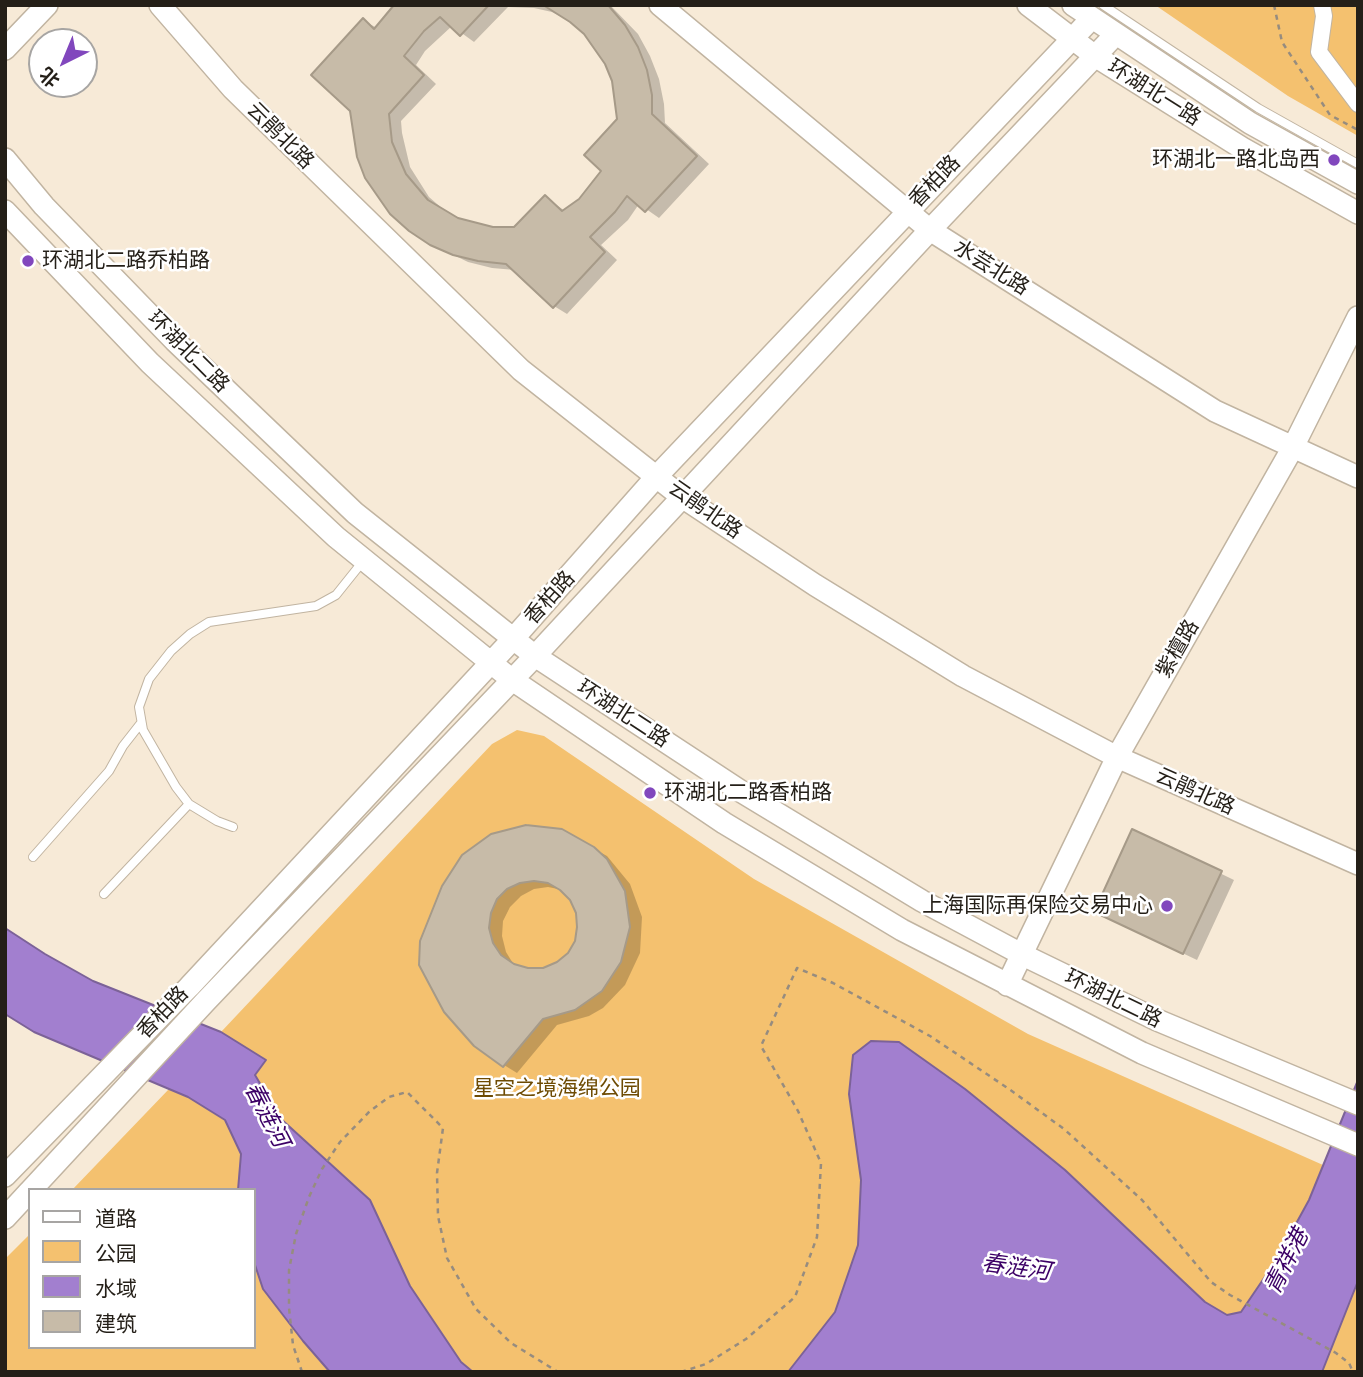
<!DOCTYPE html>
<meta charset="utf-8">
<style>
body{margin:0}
#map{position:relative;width:1363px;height:1377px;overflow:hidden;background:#f7ead7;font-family:Karla,"Noto Sans SC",sans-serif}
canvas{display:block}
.frame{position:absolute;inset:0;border:7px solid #241f18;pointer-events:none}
.legend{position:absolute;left:28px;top:1188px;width:228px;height:161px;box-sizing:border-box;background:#fff;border:2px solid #a7a5a3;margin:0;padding:9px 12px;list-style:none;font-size:21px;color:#241f18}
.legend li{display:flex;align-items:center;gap:14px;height:35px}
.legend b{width:35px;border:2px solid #a7a5a3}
.north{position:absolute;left:28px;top:28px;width:70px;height:70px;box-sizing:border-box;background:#fff;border:2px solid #a7a5a3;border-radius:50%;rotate:223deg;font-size:19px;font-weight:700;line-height:28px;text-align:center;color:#241f18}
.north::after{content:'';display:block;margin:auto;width:24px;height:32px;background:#8147bd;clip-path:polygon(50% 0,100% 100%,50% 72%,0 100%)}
</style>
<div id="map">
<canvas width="1363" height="1377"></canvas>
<div class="frame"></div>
<ul class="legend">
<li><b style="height:9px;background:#fff"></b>道路</li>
<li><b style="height:19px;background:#f4c16f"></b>公园</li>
<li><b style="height:19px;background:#a27fcf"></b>水域</li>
<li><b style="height:19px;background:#c7bba8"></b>建筑</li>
</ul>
<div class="north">北</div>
</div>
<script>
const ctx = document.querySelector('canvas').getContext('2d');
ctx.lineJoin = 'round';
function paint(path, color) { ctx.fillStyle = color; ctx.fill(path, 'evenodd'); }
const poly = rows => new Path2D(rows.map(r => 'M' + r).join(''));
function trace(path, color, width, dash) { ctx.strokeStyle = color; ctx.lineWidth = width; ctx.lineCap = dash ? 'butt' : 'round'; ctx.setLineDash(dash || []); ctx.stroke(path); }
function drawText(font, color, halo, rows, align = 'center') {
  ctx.font = font + ' Karla,"Noto Sans SC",sans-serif'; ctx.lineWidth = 5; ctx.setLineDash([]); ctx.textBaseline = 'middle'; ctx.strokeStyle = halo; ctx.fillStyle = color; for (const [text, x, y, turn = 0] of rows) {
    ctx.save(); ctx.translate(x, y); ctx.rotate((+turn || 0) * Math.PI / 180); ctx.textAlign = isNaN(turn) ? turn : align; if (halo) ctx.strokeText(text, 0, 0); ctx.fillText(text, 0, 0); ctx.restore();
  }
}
paint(poly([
 [1155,5,1358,5,1358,136,1288,96],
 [517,730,544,736,754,879,1028,1034,1323,1165,1309,1200,1295,1226,1358,1262,1358,1372,5,1372,5,1259,30,1234,30,1347,254,1347,254,1190,72,1190,169,1089,188,1097,224,1120,266,1060,221,1032,492,744]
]), '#f4c16f');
const water = poly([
 [5,928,45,954,93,981,221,1032,266,1060,255,1075,281,1119,370,1200,410,1286,461,1362,473,1372,330,1372,303,1341,263,1289,254,1262,254,1190,238,1190,241,1154,225,1120,188,1097,34,1032,5,1014,5,928],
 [871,1041,899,1042,965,1089,1065,1170,1205,1302,1227,1315,1241,1312,1275,1262,1309,1200,1358,1080,1358,1281,1322,1372,788,1372,835,1312,858,1245,861,1180,849,1094,853,1055,871,1041]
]);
paint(water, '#a27fcf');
trace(water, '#7c6298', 2);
paint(poly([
 [396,5,610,5,638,34,650,56,659,79,664,104,665,123,709,164,659,218,639,204,628,220,601,245,617,260,567,314,554,306,515,270,492,268,468,262,431,244,378,196,364,21,377,28],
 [508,7,534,8,552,12,572,22,597,47,607,63,618,99,619,120,604,171,580,200,565,211,545,197,514,229,475,226,451,216,429,197,410,167,402,133,401,121,436,84,416,65,425,51,452,26,474,42],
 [561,831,607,856,630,884,642,917,640,953,625,985,603,1008,589,1016,557,1025,517,1073,504,1065,420,965],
 [548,887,563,890,571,899,578,913,579,927,576,942,569,954,558,964,543,970,528,970,514,965,506,952,502,936,503,921,510,907,521,896,534,889],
 [1133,831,1234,880,1197,960,1096,912]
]), '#0003');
const building = poly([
 [394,5,489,5,460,36,440,17,424,31,404,56,424,75,389,114,392,142,406,174,428,200,458,218,493,227,514,227,545,195,562,211,579,199,601,171,584,155,617,119,612,81,605,64,584,34,570,22,543,5,608,5,625,25,638,47,647,70,652,95,652,114,697,156,645,212,627,196,615,212,590,237,605,252,553,308,506,264,478,261,453,255,430,245,409,231,390,214,365,178,357,157,350,111,311,75,363,18,374,29,394,5],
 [526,825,562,829,594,847,607,859,625,891,630,927,621,962,602,991,575,1010,543,1019,503,1067,474,1046,444,1012,419,965,420,941,442,886,462,855,491,834,526,825],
 [534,881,548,883,560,890,570,900,576,913,577,927,575,941,568,953,557,962,543,968,528,968,514,964,501,955,493,943,489,928,491,913,497,899,507,889,520,883,534,881],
 [1132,829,1222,871,1183,954,1094,912,1132,829]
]);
paint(building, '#c7bba8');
trace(building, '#a69a88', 2);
const lane = poly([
 [1103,5,1258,108,1358,164],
 [233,827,217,821,189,804,176,787,143,730,139,707,149,679,171,651,190,634,209,622,316,606,336,595,364,560],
 [33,857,109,771,123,746,141,723],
 [104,894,189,804]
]);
const street = poly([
 [1322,5,1324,16,1319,52,1358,104]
]);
const secondary = poly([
 [160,5,233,89,521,370,682,497,815,585,963,676,1117,757,1358,864],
 [660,5,930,230,1215,411,1358,477],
 [1028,5,1095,56,1242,148,1358,213],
 [1073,5,1250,123,1358,183],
 [5,49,47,5],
 [5,159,44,206,175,341,355,513,535,656,742,792,922,901,1023,955,1157,1020,1358,1104],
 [5,211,150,363,336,537,511,679,724,823,902,930,1142,1053,1358,1145],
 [1007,985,1117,757,1292,449,1358,317],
 [5,1176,189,987,513,639,657,476,1092,18],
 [31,1190,205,1002,535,656,930,230,1116,34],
 [5,1218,30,1191]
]);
trace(lane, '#c1b4a1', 10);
trace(street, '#c1b4a1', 18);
trace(secondary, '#c1b4a1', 24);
trace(poly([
 [1274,5,1282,42,1330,115,1358,130],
 [302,1372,293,1345,289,1308,289,1270,296,1234,309,1197,322,1169,340,1142,370,1111,389,1097,407,1092,443,1128,437,1173,438,1216,447,1258,476,1309,511,1343,558,1372],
 [681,1372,706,1364,746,1339,795,1297,817,1237,821,1163,798,1111,761,1046,797,968,833,983,930,1036,1009,1089,1064,1129,1142,1200,1211,1282,1230,1295,1336,1353,1349,1363,1353,1372]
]), '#968c7f', 2.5, [5, 5]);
trace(lane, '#fff', 8);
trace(street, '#fff', 16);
trace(secondary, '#fff', 21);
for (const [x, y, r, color] of [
 [1334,160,7,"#8147bd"],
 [28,261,7,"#8147bd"],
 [650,793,7,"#8147bd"],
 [1167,906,7,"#8147bd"]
]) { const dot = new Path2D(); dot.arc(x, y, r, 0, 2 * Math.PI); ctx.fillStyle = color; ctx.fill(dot); trace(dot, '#fff', 2.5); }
drawText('21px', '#241f18', '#fff', [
 ["环湖北一路",1154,93,32],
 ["云鹃北路",280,136,45],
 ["香柏路",935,182,-46],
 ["水芸北路",991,268,32],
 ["环湖北二路",188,352,45],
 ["云鹃北路",705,510,35],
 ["香柏路",550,598,-48],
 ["紫檀路",1178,649,-60],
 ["环湖北二路",623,714,33],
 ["云鹃北路",1195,792,24],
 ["环湖北二路",1113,999,26],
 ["香柏路",163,1013,-46]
]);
drawText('21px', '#241f18', '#fff', [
 ["环湖北一路北岛西",1320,160],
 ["环湖北二路乔柏路",42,261,"left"],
 ["环湖北二路香柏路",664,793,"left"],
 ["上海国际再保险交易中心",1153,906]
], 'right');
drawText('21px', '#6e4b03', '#fff', [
 ["星空之境海绵公园",557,1089]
]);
drawText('italic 23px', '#3c0066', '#fff', [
 ["春涟河",266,1115,63],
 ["青祥港",1287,1262,-63],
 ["春涟河",1016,1268,8]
]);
</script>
